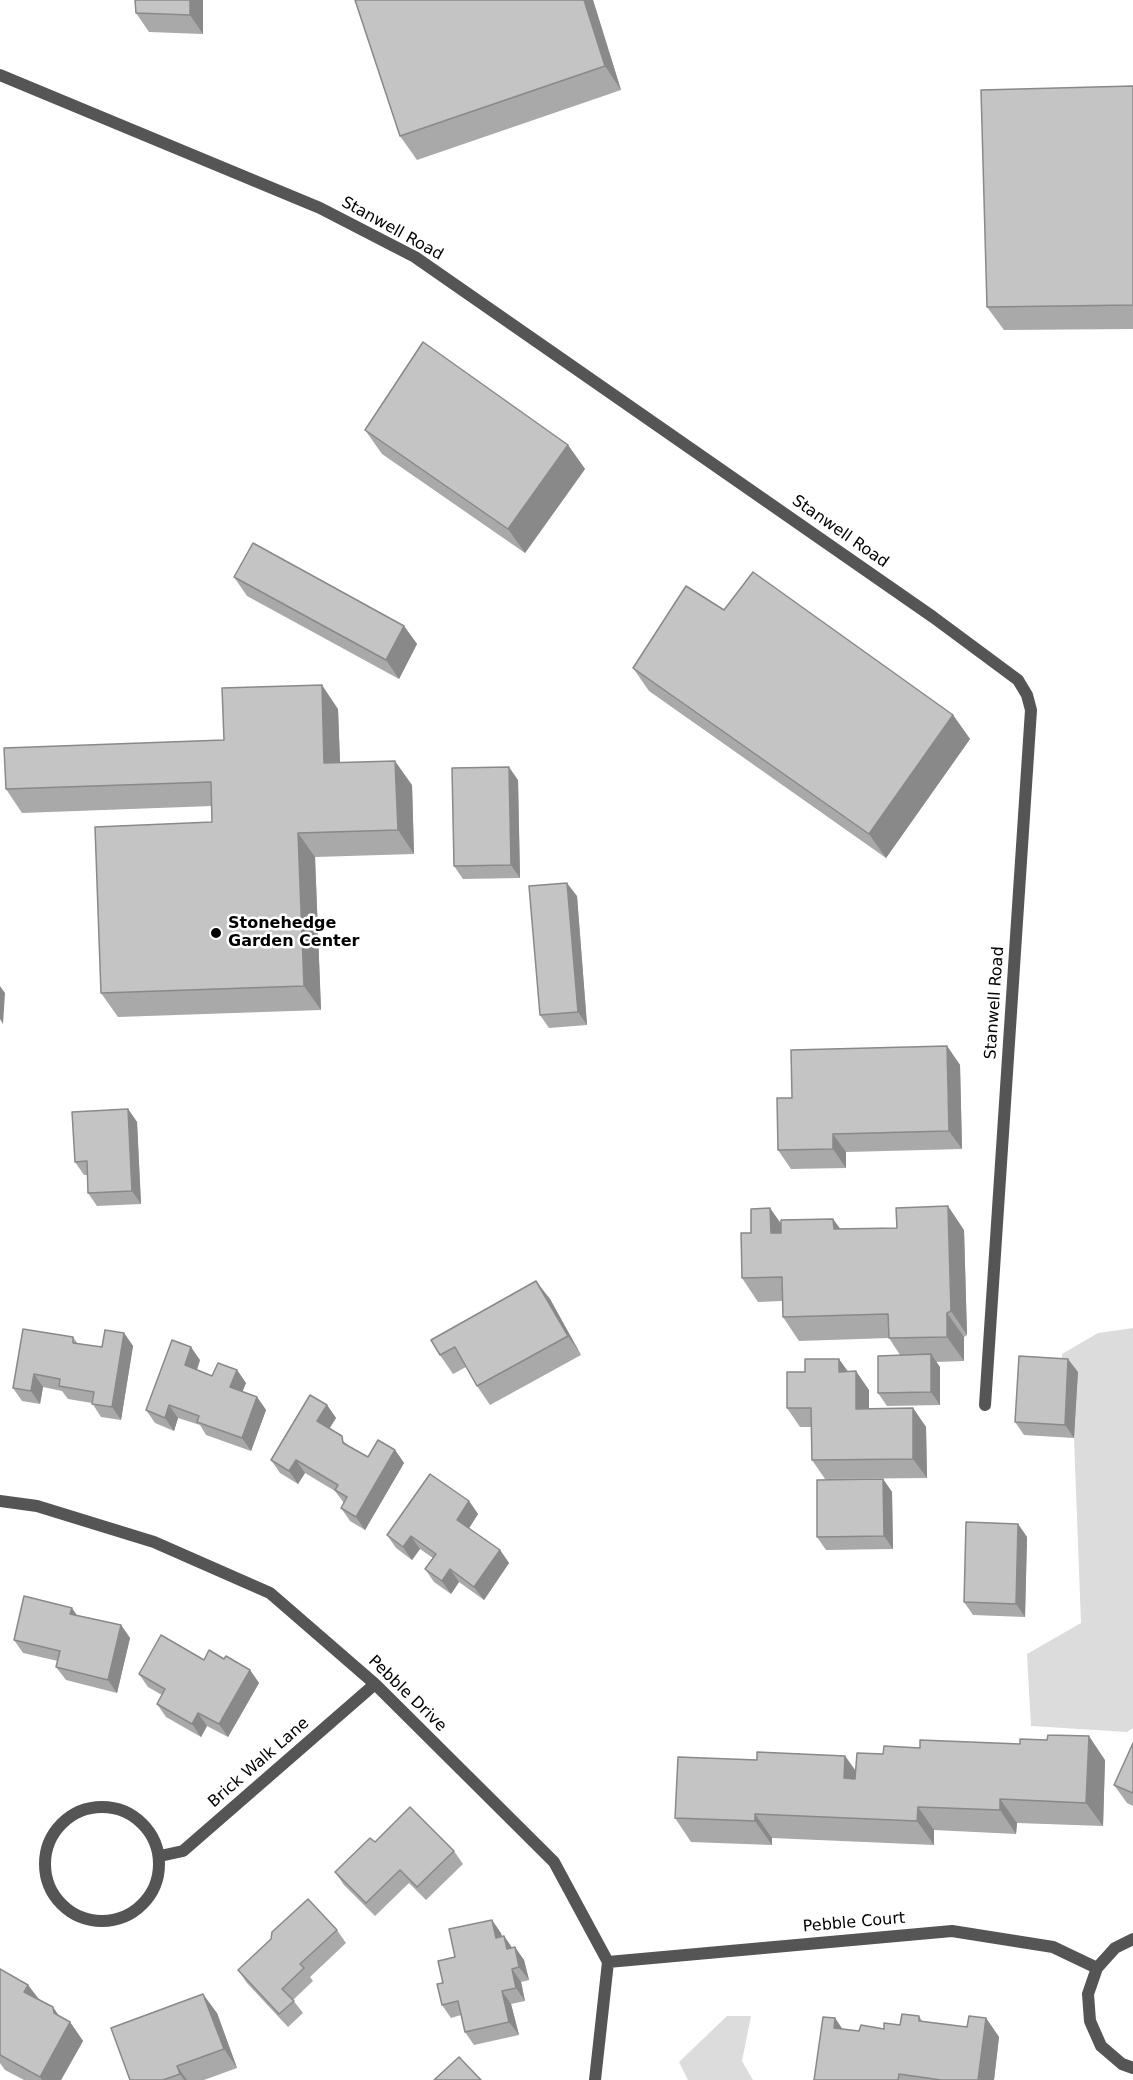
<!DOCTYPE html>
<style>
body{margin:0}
canvas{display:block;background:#fff}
</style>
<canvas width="1133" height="2080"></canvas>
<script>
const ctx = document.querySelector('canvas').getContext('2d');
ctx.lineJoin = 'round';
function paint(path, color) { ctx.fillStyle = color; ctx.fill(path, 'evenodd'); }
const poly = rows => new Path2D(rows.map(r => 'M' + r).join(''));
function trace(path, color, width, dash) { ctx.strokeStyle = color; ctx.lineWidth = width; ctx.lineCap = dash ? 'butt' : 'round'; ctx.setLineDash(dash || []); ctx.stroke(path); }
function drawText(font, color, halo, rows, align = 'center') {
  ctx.font = font + ' "DejaVu Sans",sans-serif'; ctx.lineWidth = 5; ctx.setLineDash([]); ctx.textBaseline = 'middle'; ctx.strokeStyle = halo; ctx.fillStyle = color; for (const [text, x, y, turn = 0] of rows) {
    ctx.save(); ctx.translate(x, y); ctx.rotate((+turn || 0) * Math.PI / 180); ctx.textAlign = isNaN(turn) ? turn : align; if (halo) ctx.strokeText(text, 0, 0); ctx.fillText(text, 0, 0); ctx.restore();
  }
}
paint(poly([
 [1133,1328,1133,1728,1127,1732,1031,1726,1027,1654,1081,1623,1074,1438,1078,1373,1062,1371,1062,1354,1098,1333],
 [727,2016,751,2016,742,2061,753,2080,688,2080,679,2062]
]), '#dcdcdc');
trace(poly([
 [0,75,320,208,415,257,933,617,1018,680,1027,695,1031,710,985,1405],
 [0,1501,37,1506,154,1542,270,1593,375,1684,554,1862,608,1962,595,2080],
 '45 1864a57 57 0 1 1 114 0a57 57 0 1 1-114 0Z',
 [160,1856,183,1851,375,1684],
 [1133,1939,1115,1948,1097,1968,1088,1994,1090,2021,1101,2046,1122,2064,1133,2068],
 [608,1962,952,1931,1053,1947,1097,1968]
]), '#555', 12);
paint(poly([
 [135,0,203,0,203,34,149,32,136,13],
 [593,0,621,90,417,160,400,136],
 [1133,86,1133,329,1004,330,987,307],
 [365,430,568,445,585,469,525,553,382,454],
 [234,577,404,626,417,644,399,679,247,596],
 [724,610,953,715,970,739,886,858,649,691,633,668],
 [338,709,340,763,412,785,414,854,315,857,321,1010,118,1017,101,993,212,822,212,806,22,813,6,789,224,740],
 [518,780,520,878,463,879,454,866],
 [577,896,587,1025,549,1028,540,1015],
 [947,1046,960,1065,962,1149,846,1152,846,1168,791,1169,778,1150,792,1098],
 [128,1109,137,1122,141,1204,97,1206,88,1193,87,1175,84,1175,75,1162],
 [833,1219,840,1229,964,1230,967,1335,964,1337,964,1361,936,1362,940,1367,940,1405,887,1406,878,1393,900,1355,889,1338,799,1341,783,1317,782,1301,758,1302,742,1278,751,1233,781,1224],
 [550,1299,581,1355,490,1405,477,1386,466,1367,453,1374,440,1355,431,1340],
 [124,1333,133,1346,121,1420,101,1417,92,1403,68,1399,62,1391,43,1387,40,1404,22,1401,13,1388,73,1337,78,1344,102,1347],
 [200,1360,197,1370,212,1376,237,1370,246,1383,242,1392,257,1397,266,1410,251,1451,206,1435,200,1425,178,1418,174,1431,155,1423,146,1410],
 [848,1371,869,1390,869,1409,913,1408,926,1427,927,1478,825,1479,812,1460,812,1427,800,1427,787,1408,805,1372],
 [1078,1372,1074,1438,1024,1435,1015,1422],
 [327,1405,336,1418,329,1429,349,1446,368,1457,395,1450,404,1463,365,1530,350,1521,341,1508,344,1503,335,1491,305,1473,298,1484,280,1473,271,1460],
 [883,1479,892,1492,893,1549,826,1550,817,1537],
 [469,1501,478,1514,469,1528,500,1550,509,1563,484,1600,459,1582,451,1594,434,1582,425,1569,433,1558,420,1549,412,1560,396,1548,387,1535],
 [1018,1524,1027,1537,1025,1617,973,1615,964,1602],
 [77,1615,121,1625,130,1638,117,1693,66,1680,56,1667,58,1661,23,1653,14,1640],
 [224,1659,250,1670,259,1683,228,1737,207,1726,201,1737,166,1717,157,1704,162,1695,148,1687,139,1674,204,1660],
 [1133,1743,1133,1806,1127,1803,1114,1785],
 [845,1756,856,1771,1105,1760,1103,1826,1017,1823,1016,1834,934,1830,934,1845,772,1838,772,1845,691,1842,675,1818,757,1760],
 [375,1842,454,1851,463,1864,426,1900,409,1883,375,1916,344,1885,335,1872],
 [337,1930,346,1943,310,1977,313,1981,293,2000,303,2013,288,2027,247,1983,238,1970],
 [501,1933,502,1937,504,1936,512,1948,524,1960,529,1980,521,1982,525,2001,511,2004,519,2035,474,2045,465,2032,461,2015,451,2018,442,2005,443,1983,455,1957],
 [0,1969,28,1985,39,1999,60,2017,70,2022,83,2041,61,2080,24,2080,5,2070,0,2063],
 [217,2013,237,2068,204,2080,130,2080],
 [919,2016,922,2021,967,2027,986,2018,999,2037,994,2080,814,2080,835,2018,842,2029,859,2031,884,2029,900,2025]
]), '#a9a9a9');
paint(poly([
 [190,0,203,0,203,34,190,15],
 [584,0,593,0,621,90,605,66],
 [568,445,585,469,525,553,508,529],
 [404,626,417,644,399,679,386,660],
 [322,685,338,709,341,787,324,763],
 [953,715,970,739,886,858,869,834],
 [395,761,412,785,414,854,398,830],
 [509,767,518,780,520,878,511,865],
 [298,833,315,857,321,1010,304,986],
 [567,883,577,896,587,1025,578,1012],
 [0,986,5,993,3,1024,0,1019],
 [947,1046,960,1065,962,1149,949,1131],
 [128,1109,137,1122,141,1204,132,1191],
 [833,1134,846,1152,846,1168,833,1149],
 [948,1206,964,1230,967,1335,951,1311],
 [770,1208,787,1232,787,1257,771,1233],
 [833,1219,850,1242,834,1229],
 [536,1281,550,1299,581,1355,568,1336],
 [947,1313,964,1337,964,1361,947,1337],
 [124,1333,133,1346,121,1420,112,1407],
 [191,1347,200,1360,194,1378,185,1365],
 [931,1354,940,1367,940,1405,931,1392],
 [839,1359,852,1377,839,1372],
 [1068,1359,1078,1372,1074,1438,1065,1425],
 [237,1370,246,1383,239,1400,230,1387],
 [856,1371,869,1390,869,1428,856,1409],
 [34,1374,43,1387,40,1404,31,1391],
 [257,1397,266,1410,251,1451,242,1438],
 [169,1405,178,1418,174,1431,165,1418],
 [327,1405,336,1418,326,1434,317,1421],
 [913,1408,926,1427,927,1478,913,1459],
 [395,1450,404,1463,365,1530,356,1517],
 [296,1460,305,1473,298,1484,289,1471],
 [883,1479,892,1492,893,1549,884,1536],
 [469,1501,478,1514,466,1533,457,1520],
 [1018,1524,1027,1537,1025,1617,1016,1604],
 [411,1536,420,1549,412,1560,403,1547],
 [500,1550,509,1563,484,1600,474,1587],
 [450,1569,459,1582,451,1594,442,1581],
 [72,1608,81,1621,70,1614],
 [121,1625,130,1638,117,1693,108,1680],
 [250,1670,259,1683,228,1737,219,1724],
 [198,1713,207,1726,201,1737,192,1724],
 [1089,1736,1105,1760,1103,1826,1086,1803],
 [845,1756,861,1779,844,1778],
 [1000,1799,1017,1823,1016,1834,1000,1810],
 [918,1807,934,1830,934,1845,917,1821],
 [755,1814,772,1838,772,1845,755,1821],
 [492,1920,501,1933,505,1951,496,1938],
 [504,1936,513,1949,507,1949],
 [515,1947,524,1960,529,1980,519,1967],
 [512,1969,521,1982,525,2001,516,1988],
 [28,1985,42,2004,24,1992],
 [502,1991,511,2004,519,2035,509,2022],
 [203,1994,217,2013,237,2068,224,2049],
 [53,2007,66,2026,70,2022,83,2041,61,2080,42,2080,40,2077,54,2013],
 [835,2018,848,2037,834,2028],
 [986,2018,999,2037,994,2080,978,2080],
 [177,2066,187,2080,184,2080,180,2074]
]), '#898989');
const building = poly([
 [135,0,190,0,190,15,136,13,135,0],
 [355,0,584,0,605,66,400,136,355,0],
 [1133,86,1133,305,987,307,981,90,1133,86],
 [423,342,568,445,508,529,365,430,423,342],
 [253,543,404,626,386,660,234,577,253,543],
 [753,572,953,715,869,834,633,668,686,586,724,610,753,572],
 [322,685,324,763,395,761,398,830,298,833,304,986,101,993,95,827,212,822,211,782,6,789,4,748,224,740,222,688,322,685],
 [509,767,511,865,454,866,452,768,509,767],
 [567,883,578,1012,540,1015,529,886,567,883],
 [947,1046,949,1131,833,1134,833,1149,778,1150,777,1098,792,1098,791,1050,947,1046],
 [128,1109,132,1191,88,1193,87,1161,75,1162,72,1112,128,1109],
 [948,1206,951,1311,947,1313,947,1337,889,1338,888,1314,783,1317,782,1277,742,1278,741,1233,751,1233,751,1209,770,1208,771,1233,781,1233,781,1220,833,1219,834,1229,897,1228,896,1208,948,1206],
 [536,1281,568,1336,477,1386,455,1347,440,1355,431,1340,536,1281],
 [23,1329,73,1337,73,1343,102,1347,105,1330,124,1333,112,1407,92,1404,94,1392,59,1386,60,1379,34,1374,31,1391,13,1388,23,1329],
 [172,1340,191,1347,185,1365,212,1376,218,1363,237,1370,230,1387,257,1397,242,1438,197,1422,199,1416,169,1405,165,1418,146,1410,172,1340],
 [931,1354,931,1392,878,1393,878,1356,931,1354],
 [1019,1356,1068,1359,1065,1425,1015,1422,1019,1356],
 [805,1359,839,1359,839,1372,856,1371,856,1409,913,1408,913,1459,812,1460,811,1408,787,1408,787,1372,805,1372,805,1359],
 [310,1395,327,1405,317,1421,342,1436,343,1443,368,1457,378,1440,395,1450,356,1517,341,1508,347,1497,335,1490,338,1485,296,1460,289,1471,271,1460,310,1395],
 [430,1474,469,1501,457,1520,500,1550,474,1587,450,1569,442,1581,425,1569,436,1554,411,1536,403,1547,387,1535,430,1474],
 [883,1479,884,1536,817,1537,817,1480,883,1479],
 [966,1522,1018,1524,1016,1604,964,1602,966,1522],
 [24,1596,72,1608,70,1614,121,1625,108,1680,56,1667,60,1651,14,1640,24,1596],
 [161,1635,204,1660,209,1650,224,1659,226,1656,250,1670,219,1724,198,1713,192,1724,157,1704,165,1689,139,1674,161,1635],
 [1048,1735,1089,1736,1086,1803,1000,1799,1000,1810,918,1807,917,1821,755,1814,755,1821,675,1818,678,1757,757,1760,757,1752,845,1756,844,1778,855,1779,857,1753,883,1754,884,1746,920,1748,920,1740,1020,1744,1020,1739,1047,1740,1048,1735],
 [1133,1743,1133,1793,1114,1785,1133,1743],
 [410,1807,454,1851,417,1887,400,1870,366,1903,335,1872,370,1838,375,1842,410,1807],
 [308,1899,337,1930,300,1964,304,1968,282,1989,294,2001,279,2014,238,1970,271,1939,272,1932,308,1899],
 [492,1920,496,1938,504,1936,507,1949,515,1947,519,1967,512,1969,516,1988,502,1991,509,2022,465,2032,458,2001,442,2005,437,1984,443,1983,438,1961,455,1957,449,1929,492,1920],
 [0,1969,28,1985,24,1992,53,2007,54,2013,70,2022,40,2077,0,2055,0,1969],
 [203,1994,224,2049,177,2066,180,2074,163,2080,130,2080,111,2028,203,1994],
 [902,2014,919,2016,919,2021,967,2027,969,2016,986,2018,978,2080,941,2080,899,2074,898,2080,814,2080,823,2017,835,2018,834,2028,859,2031,861,2025,884,2029,884,2023,900,2025,902,2014],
 [459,2057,481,2080,434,2080,459,2057]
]);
paint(building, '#c4c4c4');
trace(building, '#898989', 1.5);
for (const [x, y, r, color] of [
 [216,933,6,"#000"]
]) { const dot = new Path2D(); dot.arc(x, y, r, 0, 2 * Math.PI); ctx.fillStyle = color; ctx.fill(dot); trace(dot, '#fff', 2); }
drawText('16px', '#000', '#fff', [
 ["Stanwell Road",392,229,29],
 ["Stanwell Road",840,532,35],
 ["Stanwell Road",995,1003,-86],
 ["Pebble Drive",407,1694,44],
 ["Brick Walk Lane",259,1763,-41],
 ["Pebble Court",854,1923,-5]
]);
drawText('bold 16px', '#000', '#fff', [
 ["Stonehedge",228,924],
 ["Garden Center",228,942]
], 'left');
</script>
